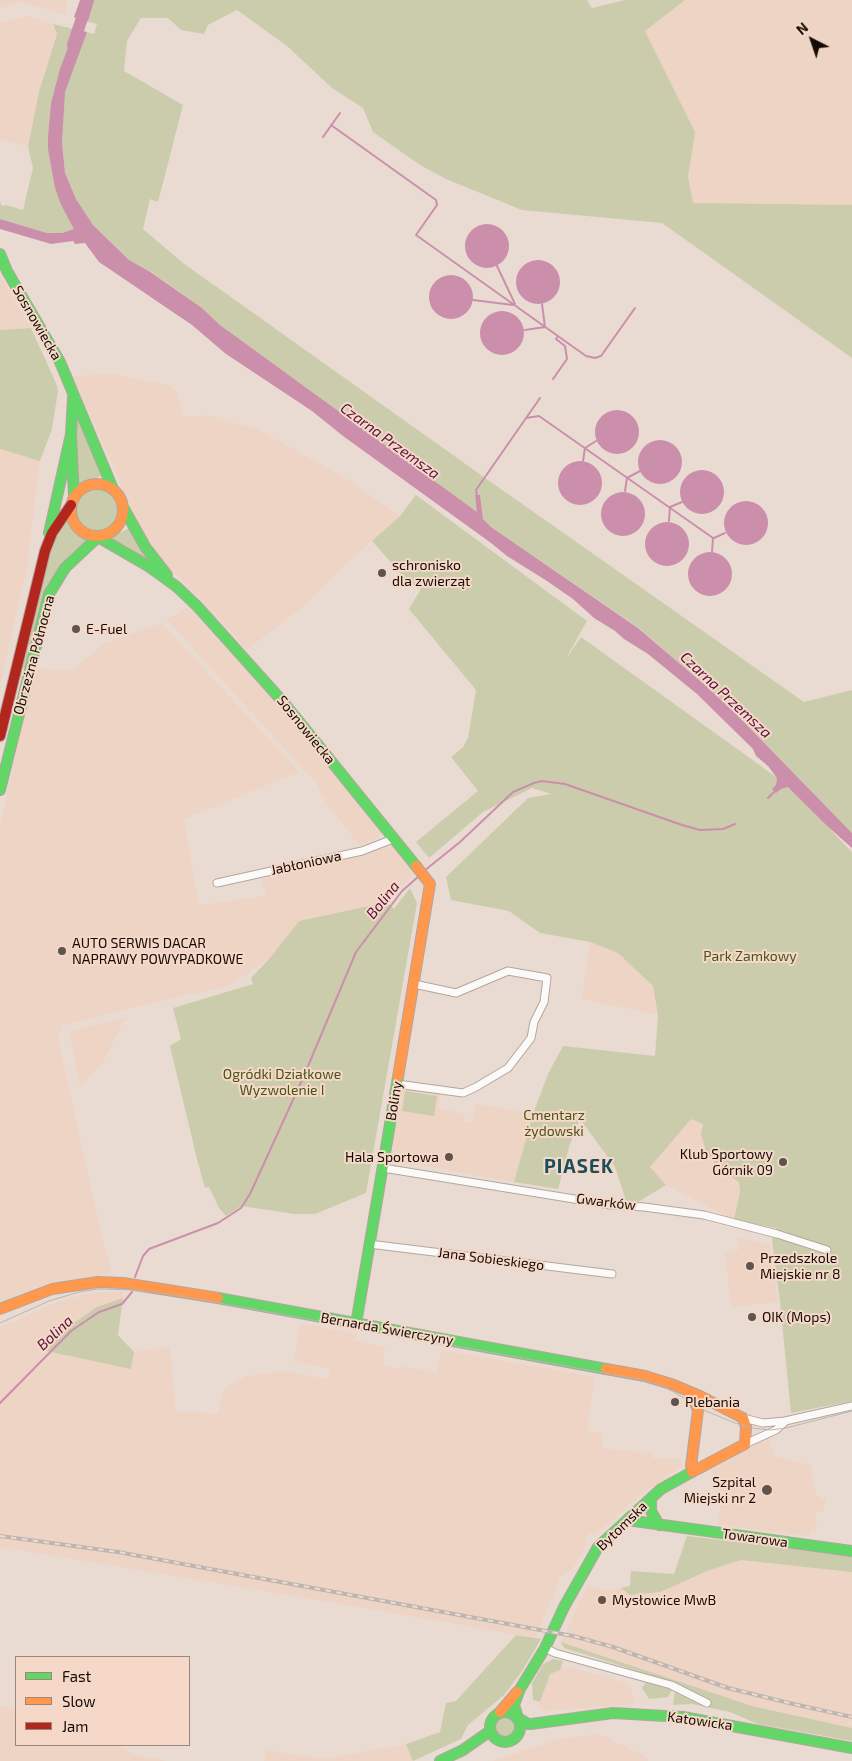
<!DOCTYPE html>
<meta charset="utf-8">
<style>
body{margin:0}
#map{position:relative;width:852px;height:1761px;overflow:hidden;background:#eadbd2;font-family:"Exo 2",sans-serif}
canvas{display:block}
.legend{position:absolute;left:15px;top:1656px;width:175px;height:90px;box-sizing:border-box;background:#f5d8c7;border:1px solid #9b867a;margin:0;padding:6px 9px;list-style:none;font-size:15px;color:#140b06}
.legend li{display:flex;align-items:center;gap:10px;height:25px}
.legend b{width:25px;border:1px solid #9b867a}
.north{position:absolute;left:787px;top:15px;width:50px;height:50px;-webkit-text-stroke:4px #f5d8c7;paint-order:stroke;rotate:319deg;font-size:14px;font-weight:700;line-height:20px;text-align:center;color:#140b06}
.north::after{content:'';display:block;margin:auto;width:18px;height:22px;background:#140b06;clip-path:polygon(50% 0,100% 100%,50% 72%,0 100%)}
</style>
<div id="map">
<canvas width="852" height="1761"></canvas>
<ul class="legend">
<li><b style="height:6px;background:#63d668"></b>Fast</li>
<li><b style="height:6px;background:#ff974d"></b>Slow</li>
<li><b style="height:6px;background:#b3261e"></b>Jam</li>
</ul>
<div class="north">N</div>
</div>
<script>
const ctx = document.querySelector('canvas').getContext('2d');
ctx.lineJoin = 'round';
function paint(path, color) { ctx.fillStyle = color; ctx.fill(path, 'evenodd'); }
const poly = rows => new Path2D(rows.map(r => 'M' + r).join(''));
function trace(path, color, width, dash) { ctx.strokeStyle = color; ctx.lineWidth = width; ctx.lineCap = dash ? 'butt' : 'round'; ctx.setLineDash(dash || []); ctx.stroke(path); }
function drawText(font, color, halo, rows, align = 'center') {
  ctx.font = font + ' "Exo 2",sans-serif'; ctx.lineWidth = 4; ctx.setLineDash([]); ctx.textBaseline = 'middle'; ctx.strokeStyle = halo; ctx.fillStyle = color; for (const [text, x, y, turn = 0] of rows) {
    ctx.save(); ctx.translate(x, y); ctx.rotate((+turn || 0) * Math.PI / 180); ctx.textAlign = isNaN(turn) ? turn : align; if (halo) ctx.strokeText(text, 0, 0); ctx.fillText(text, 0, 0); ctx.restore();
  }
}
paint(poly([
 [0,0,68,0,65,15,21,2,0,8],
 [685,0,852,0,852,205,693,204,688,177,695,132,645,31],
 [30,16,53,24,57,34,39,92,28,147,0,139,0,23],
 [0,275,31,328,0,330],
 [114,374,167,385,175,389,184,417,206,415,257,429,344,477,400,516,330,578,310,601,247,650,198,596,162,562,126,503,118,477,72,376],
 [0,449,40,461,27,567,0,686],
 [188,607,274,701,382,833,377,838,359,845,327,804,317,784,166,619,176,615],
 [162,623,299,772,184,819,199,905,266,896,261,879,393,846,414,874,387,902,299,921,270,958,229,986,169,999,63,1025,58,1038,102,1237,112,1271,104,1275,51,1282,0,1302,0,826,35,668,71,671,105,643],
 [590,942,618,953,653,986,658,1015,582,999],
 [126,1017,103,1062,80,1087,69,1031],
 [401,1088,441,1093,438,1108,465,1114,464,1122,472,1123,476,1104,533,1114,514,1182,391,1160],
 [691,1118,703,1124,701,1134,722,1170,739,1182,740,1192,734,1220,666,1185,650,1167],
 [737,1237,770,1245,778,1302,731,1307,725,1252,739,1250],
 [123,1291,123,1298,97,1307,131,1369,134,1352,170,1347,176,1412,218,1413,225,1387,246,1376,283,1371,327,1379,331,1369,294,1362,299,1328,305,1324,358,1334,353,1341,385,1347,383,1365,402,1370,403,1366,437,1373,441,1350,595,1377,587,1431,603,1434,603,1448,654,1454,651,1458,680,1459,682,1466,642,1494,594,1536,591,1533,585,1538,588,1542,573,1568,560,1578,536,1638,306,1598,0,1547,0,1327,55,1303,89,1293],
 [768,1438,775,1456,813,1466,811,1470,816,1495,821,1496,820,1499,823,1500,824,1496,827,1497,823,1511,816,1513,817,1530,810,1531,809,1536,718,1525,721,1496,719,1495,719,1486,712,1470,732,1459,751,1446],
 [687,1536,852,1556,852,1728,752,1706,561,1642,587,1586,607,1590,630,1586,631,1571,674,1574],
 [557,1667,569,1667,628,1683,636,1704,543,1711,538,1705,545,1675],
 [0,1706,16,1709,16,1745,117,1745,133,1754,167,1761,0,1761],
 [599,1734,648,1758,648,1761,492,1761,560,1739],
 [406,1744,413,1761,264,1761,266,1750,324,1759]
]), '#eed4c4');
paint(poly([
 [82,0,587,0,592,8,625,0,685,0,645,31,695,132,688,177,693,203,852,205,852,358,662,223,522,210,446,179,420,165,373,132,363,108,332,88,287,46,237,10,208,25,204,34,181,30,168,18,141,18,127,41,124,71,183,105,158,202,150,199,143,229,183,263,481,475,804,702,852,690,852,833,737,715,705,685,639,628,491,527,483,519,480,495,475,495,478,513,220,325,202,308,150,271,129,260,93,225,76,199,65,173,62,142,55,188,61,205,75,229,62,233,47,233,0,219,0,202,2,206,6,205,23,210,33,168,28,147,39,92,57,34,53,24,94,34,97,24,74,18],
 [31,328,56,383,58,391,52,429,40,461,0,449,0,330],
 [75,412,77,412,105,474,76,488],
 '76 510a21 21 0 1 1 42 0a21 21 0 1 1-42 0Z',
 [416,495,587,621,565,660,581,637,779,779,790,788,852,852,852,1401,791,1413,780,1302,772,1240,776,1228,734,1220,740,1192,739,1182,722,1170,707,1155,701,1134,703,1124,691,1119,650,1167,666,1185,638,1202,626,1201,615,1167,580,1119,570,1144,558,1189,514,1182,533,1114,548,1074,563,1046,655,1056,658,1015,653,986,618,953,590,942,540,933,509,911,451,900,446,877,528,798,551,794,532,788,483,812,429,858,416,842,478,791,451,757,463,747,468,738,476,690,409,609,421,589,410,584,372,541,400,516],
 [67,517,74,530,87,540,73,552,50,582,44,595,25,668,20,668,51,546,58,530],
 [129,528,150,560,108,539],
 [410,888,417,903,366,1193,315,1214,295,1214,241,1206,226,1216,219,1208,209,1187,205,1188,197,1159,170,1046,181,1039,173,1008,253,984,251,978,270,958,299,921,387,902,394,909],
 [405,1091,437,1096,434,1116,402,1111],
 [123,1298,118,1335,134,1352,131,1369,42,1350,58,1334,97,1307],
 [687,1536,852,1556,852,1572,741,1560,707,1571,660,1592,630,1595,621,1588,630,1586,631,1571,674,1574],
 [516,1635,541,1639,522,1671,504,1695,468,1725,461,1739,413,1761,406,1744,440,1732,446,1703,456,1701],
 [561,1642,752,1706,852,1728,852,1741,758,1724,730,1712,692,1704,673,1705,676,1683,564,1648],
 [553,1659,563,1661,560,1670,550,1674,540,1702,533,1700,532,1683,543,1664],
 [646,1682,672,1690,668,1697,649,1699,642,1688],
 '494 1727a10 10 0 1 1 20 0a10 10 0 1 1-20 0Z'
]), '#cbccac');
paint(poly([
 [80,0,94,0,88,21,74,17],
 [75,29,87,32,65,92,62,142,65,173,76,199,93,225,129,260,149,271,202,308,220,325,477,512,475,495,480,495,483,519,491,527,638,628,705,685,737,715,852,833,852,848,827,826,788,787,781,789,776,793,772,789,776,785,777,778,768,766,756,756,753,749,697,694,648,654,624,639,615,631,594,618,573,599,547,581,507,556,491,543,343,436,312,411,226,354,192,325,99,262,85,243,75,244,73,241,51,244,0,229,0,219,47,233,62,233,74,229,61,205,55,188,48,149,48,137,51,103,60,69],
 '465 246a22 22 0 1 1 44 0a22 22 0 1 1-44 0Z',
 '516 282a22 22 0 1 1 44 0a22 22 0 1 1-44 0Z',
 '429 297a22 22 0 1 1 44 0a22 22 0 1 1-44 0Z',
 '480 333a22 22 0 1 1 44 0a22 22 0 1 1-44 0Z',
 '595 432a22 22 0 1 1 44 0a22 22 0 1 1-44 0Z',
 '638 462a22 22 0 1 1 44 0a22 22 0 1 1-44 0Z',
 '558 483a22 22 0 1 1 44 0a22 22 0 1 1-44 0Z',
 '680 492a22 22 0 1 1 44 0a22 22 0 1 1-44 0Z',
 '601 514a22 22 0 1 1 44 0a22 22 0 1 1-44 0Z',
 '724 523a22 22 0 1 1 44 0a22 22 0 1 1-44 0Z',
 '645 544a22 22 0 1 1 44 0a22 22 0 1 1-44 0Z',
 '688 574a22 22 0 1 1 44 0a22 22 0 1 1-44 0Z'
]), '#cc8fab');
trace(poly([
 [331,125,436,200,437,205,416,235,586,356,595,358,601,356,635,308],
 [323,137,340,113],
 [497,266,515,304],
 [473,300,513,305],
 [525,330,545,327,542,304],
 [553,379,567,359,565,346,556,339,558,336],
 [526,418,539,416,713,538],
 [583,461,585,448,596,441],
 [625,491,627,478,640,471],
 [477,495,476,490,540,398],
 [669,521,670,507,682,502],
 [714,538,725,533],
 [712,552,713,538],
 [768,798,775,791],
 [424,871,460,842,513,792,534,783,542,781,565,784,682,825,700,830,723,829,735,824],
 [135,1277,143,1256,149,1249,218,1223,241,1208,250,1194,303,1078,356,952,402,891,419,876],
 [0,1403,71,1331,99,1312,122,1304,132,1292]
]), '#cc8fab', 2);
trace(poly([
 [73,45,88,0]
]), '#cc8fab', 12);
const street = poly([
 [217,883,362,851,393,839],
 [397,1084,463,1093,476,1087,508,1068,531,1038,534,1022,544,1002,547,978,508,971,456,993,414,984],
 [383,1168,611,1205,644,1207,704,1215,777,1234,827,1250],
 [369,1244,612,1274],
 [743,1418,763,1423,785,1421,852,1406],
 [745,1444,776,1430,785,1422],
 [545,1648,555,1653,671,1685,707,1703]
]);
const fast = poly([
 [0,254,7,271,60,362,113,489],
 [73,397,71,434,74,497],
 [124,509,146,548,167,575],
 [49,533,71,434],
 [98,537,148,566,177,587,197,606,284,703,416,866],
 [0,790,49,594,65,568,98,537],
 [218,1298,606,1369],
 [356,1324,398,1077],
 [651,1499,651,1511,659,1525],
 [629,1518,634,1521,852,1551],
 '490 1727a15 15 0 1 1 30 0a15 15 0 1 1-30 0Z',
 [518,1718,514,1705,520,1689,545,1648,564,1607,598,1547,661,1489,692,1472],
 [518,1718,528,1724,531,1724,613,1713,683,1717,852,1748],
 [440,1761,463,1750,490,1731]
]);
const slow = poly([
 '71 510a26 26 0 1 1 52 0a26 26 0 1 1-52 0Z',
 [398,1077,430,884,416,866],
 [0,1309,52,1289,98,1282,123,1283,218,1298],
 [606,1369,645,1376,674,1385,700,1396,743,1418,746,1427,745,1444,692,1472],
 [691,1393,698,1410,691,1466,693,1471],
 [500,1712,517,1692]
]);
const jam = poly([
 [0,736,45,551,52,533,71,505]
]);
trace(street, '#b2a69f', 9);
trace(fast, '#b2a69f', 12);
trace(slow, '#b2a69f', 12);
trace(jam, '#b2a69f', 12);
trace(street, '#fcfaf8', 7);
trace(fast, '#63d668', 10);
trace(slow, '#ff974d', 10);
trace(jam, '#b3261e', 10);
trace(poly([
 [0,1323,49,1301,79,1292,98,1289,136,1290,175,1295,643,1380,665,1387,706,1411,735,1423,752,1428,770,1430,786,1428,852,1411]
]), '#b9b6b3', 1);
const rail = poly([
 [0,1536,118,1552,573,1636,613,1647,728,1688,789,1703,852,1717]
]);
trace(rail, '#b9b6b3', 4);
trace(rail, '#f5d8c7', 2, [5.5]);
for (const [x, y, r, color] of [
 [382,573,5,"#5f544d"],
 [76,629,5,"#5f544d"],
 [62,951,5,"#5f544d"],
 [449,1157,5,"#5f544d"],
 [783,1162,5,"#5f544d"],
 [750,1266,5,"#5f544d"],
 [752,1317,5,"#5f544d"],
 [675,1402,5,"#5f544d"],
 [767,1490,6,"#5f544d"],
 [602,1600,5,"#5f544d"]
]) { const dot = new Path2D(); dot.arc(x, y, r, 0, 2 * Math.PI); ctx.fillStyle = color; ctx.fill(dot); trace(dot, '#f5d8c7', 2); }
drawText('14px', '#140b06', '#f5d8c7', [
 ["Sosnowiecka",37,323,60],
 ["Obrzeżna Północna",34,655,-75],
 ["Sosnowiecka",306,730,51],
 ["Jabłoniowa",306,863,-12],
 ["Boliny",394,1101,-80],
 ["Gwarków",606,1202,7],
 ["Jana Sobieskiego",491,1259,7],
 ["Bernarda Świerczyny",387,1329,10],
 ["Bytomska",622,1526,-44],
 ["Towarowa",755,1538,8],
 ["Katowicka",700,1721,8]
]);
drawText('14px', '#140b06', '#f5d8c7', [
 ["schronisko",392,565],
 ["dla zwierząt",392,581],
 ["E-Fuel",86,629],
 ["AUTO SERWIS DACAR",72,943],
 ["NAPRAWY POWYPADKOWE",72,959],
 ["Klub Sportowy",773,1154,"right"],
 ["Górnik 09",773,1170,"right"],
 ["Hala Sportowa",439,1157,"right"],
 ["Przedszkole",760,1258],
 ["Miejskie nr 8",760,1274],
 ["OIK (Mops)",762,1317],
 ["Plebania",685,1402],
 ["Szpital",756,1482,"right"],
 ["Miejski nr 2",756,1498,"right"],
 ["Mysłowice MwB",612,1600]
], 'left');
drawText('14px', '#485416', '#f5d8c7', [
 ["Park Zamkowy",750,956],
 ["Ogródki Działkowe",282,1074],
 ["Wyzwolenie I",282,1090],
 ["Cmentarz",554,1115],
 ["żydowski",554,1131]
]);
drawText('italic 15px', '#59103e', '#f5d8c7', [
 ["Czarna Przemsza",390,441,36],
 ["Czarna Przemsza",726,695,43],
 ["Bolina",383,900,-51],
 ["Bolina",55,1333,-43]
]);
ctx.letterSpacing = '1px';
drawText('bold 19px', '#194f5d', '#f5d8c7', [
 ["PIASEK",579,1167]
]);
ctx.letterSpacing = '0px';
</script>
